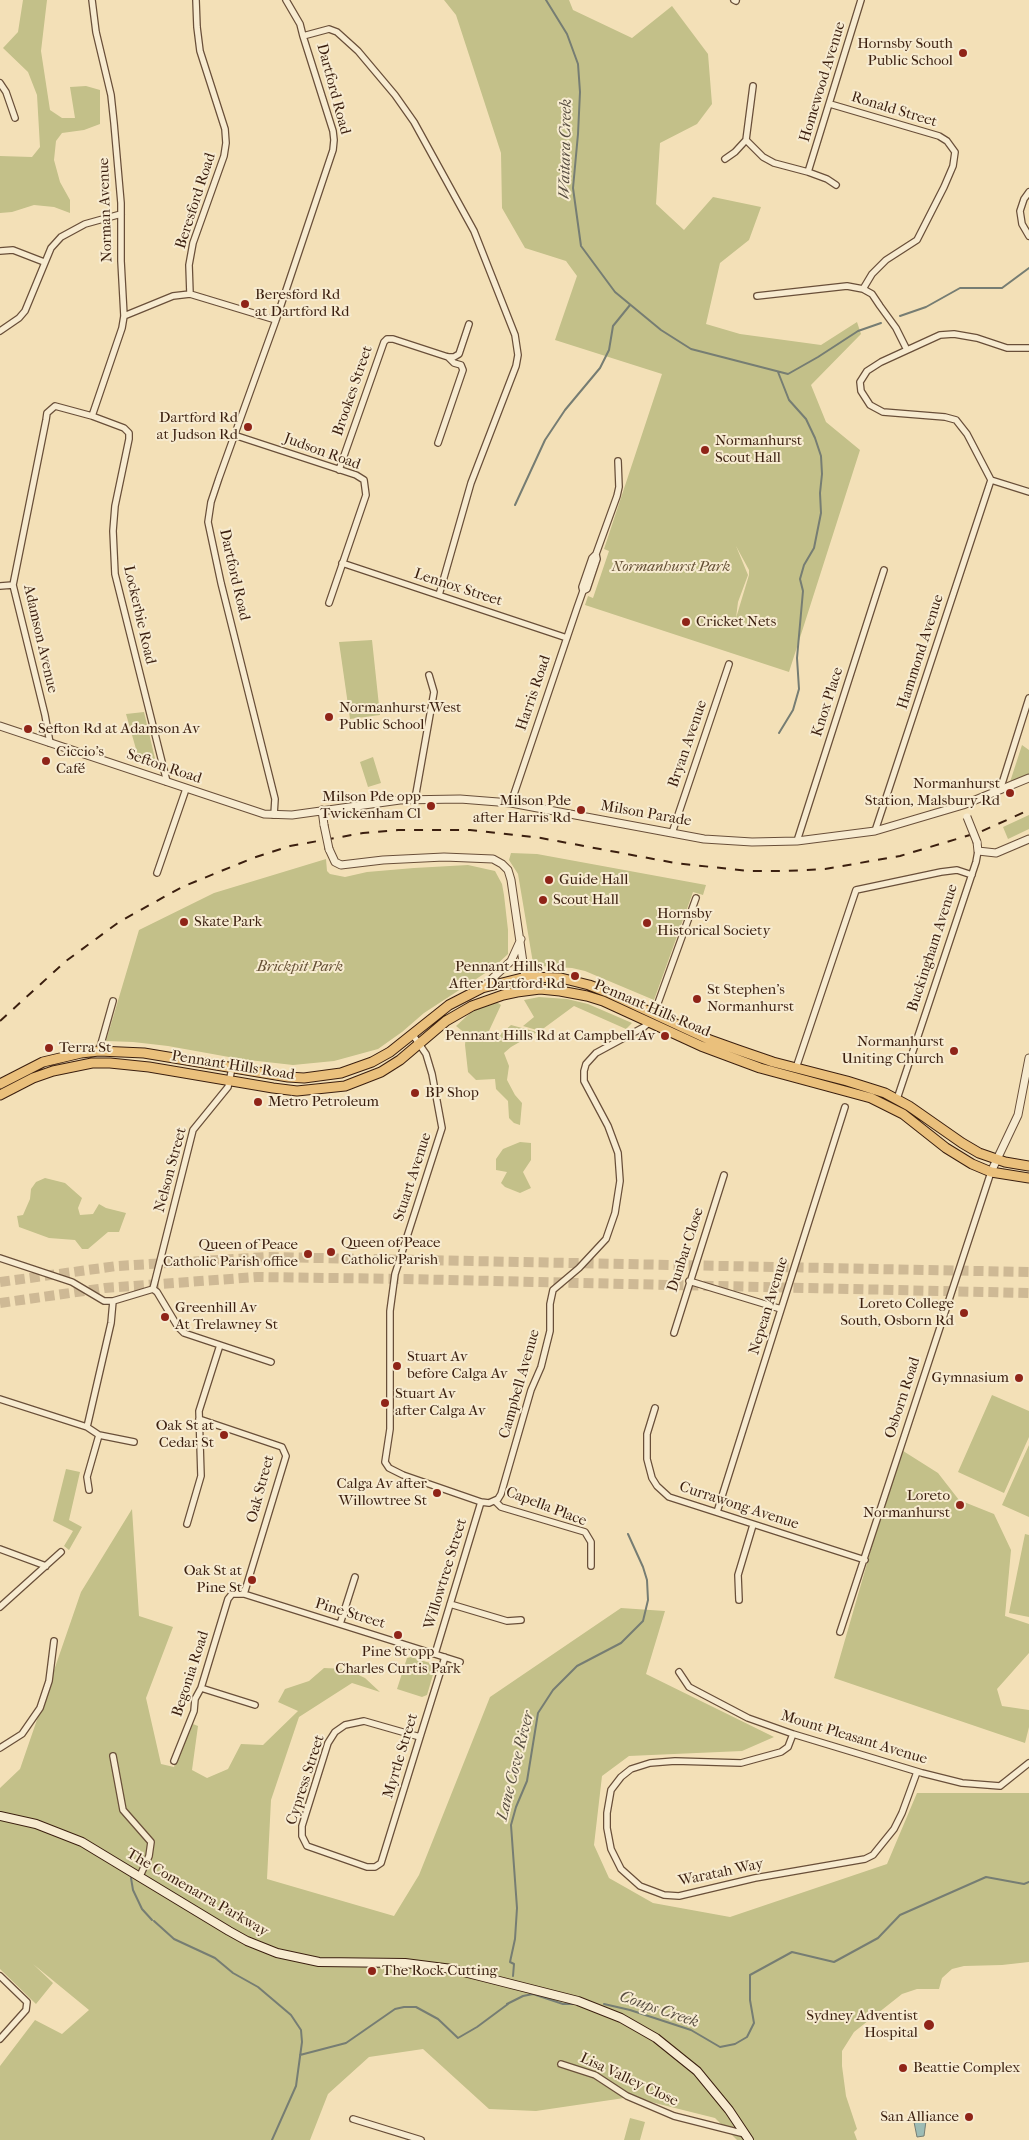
<!DOCTYPE html>
<meta charset="utf-8">
<style>
body{margin:0}
canvas{display:block;background:#f3e0b7}
</style>
<canvas width="1029" height="2140"></canvas>
<script>
const ctx = document.querySelector('canvas').getContext('2d');
ctx.lineJoin = 'round';
function paint(path, color) { ctx.fillStyle = color; ctx.fill(path, 'evenodd'); }
const poly = rows => new Path2D(rows.map(r => 'M' + r).join(''));
function trace(path, color, width, dash) { ctx.strokeStyle = color; ctx.lineWidth = width; ctx.lineCap = dash ? 'butt' : 'round'; ctx.setLineDash(dash || []); ctx.stroke(path); }
function drawText(font, color, halo, rows, align = 'center') {
  ctx.font = font + ' "IM FELL French Canon",serif'; ctx.lineWidth = 4; ctx.setLineDash([]); ctx.textBaseline = 'middle'; ctx.strokeStyle = halo; ctx.fillStyle = color; for (const [text, x, y, turn = 0] of rows) {
    ctx.save(); ctx.translate(x, y); ctx.rotate((+turn || 0) * Math.PI / 180); ctx.textAlign = isNaN(turn) ? turn : align; if (halo) ctx.strokeText(text, 0, 0); ctx.fillText(text, 0, 0); ctx.restore();
  }
}
paint(poly([
 [23,0,47,0,41,51,50,110,62,118,75,118,70,87,86,86,100,90,100,124,84,130,62,133,56,141,54,160,60,182,70,200,70,213,54,207,34,205,12,212,0,213,0,156,32,157,40,147,37,95,28,72,3,48,18,32],
 [444,0,569,0,573,10,632,38,672,6,708,54,712,104,697,124,660,143,656,204,684,230,713,197,761,207,749,240,720,263,706,324,740,334,821,345,857,322,861,334,811,385,826,422,860,450,789,672,585,605,588,596,593,598,609,551,604,549,662,374,555,340,577,276,566,261,525,248,502,208,501,153,456,15],
 [736,546,749,570,749,575,736,618,738,602,748,575],
 [372,640,380,715,350,719,339,642],
 [144,712,157,767,140,763,126,714],
 [1022,745,1029,750,1029,774,1010,782],
 [373,757,381,783,368,787,360,762],
 [1029,815,1029,829,1008,839,1003,827],
 [511,853,537,854,706,885,703,895,693,892,654,1000,585,971,572,968,539,966,533,963,518,874,509,860],
 [326,859,327,871,330,874,345,877,367,872,414,868,468,865,495,871,502,884,504,895,508,930,508,954,493,968,424,1013,402,1032,378,1049,334,1061,293,1065,240,1059,168,1046,133,1042,106,1041,139,930,214,893],
 [539,997,567,999,588,1004,632,1023,626,1029,574,1006,540,1031,523,1026,534,1017,524,1000],
 [495,1001,501,1005,488,1033,495,1039,511,1025,537,1032,511,1047,504,1053,509,1066,507,1080,515,1095,522,1103,520,1125,514,1123,509,1118,508,1101,496,1089,495,1079,476,1080,468,1072,465,1045,466,1034,456,1026,479,1005],
 [520,1142,531,1143,531,1160,523,1172,531,1188,520,1193,505,1187,501,1183,507,1172,496,1170,496,1159,503,1149],
 [45,1178,65,1183,82,1198,78,1208,80,1215,93,1214,99,1204,106,1208,126,1213,119,1232,108,1232,88,1249,82,1249,75,1240,49,1238,19,1227,17,1216,23,1215,30,1199,31,1189,36,1182],
 [992,1395,1029,1411,1029,1437,1004,1493,958,1472],
 [1029,1445,1029,1517,1002,1505],
 [900,1449,938,1473,959,1500,994,1514,1011,1550,1005,1616,1029,1624,1029,1653,997,1689,1002,1706,1029,1710,1029,1727,1025,1743,834,1678],
 [66,1469,80,1472,69,1520,82,1527,69,1550,64,1546,73,1531,53,1521],
 [132,1509,139,1616,173,1627,146,1698,161,1764,174,1767,193,1724,198,1726,192,1770,207,1778,228,1769,241,1744,263,1745,298,1711,278,1702,285,1689,309,1681,324,1668,346,1669,365,1678,380,1692,352,1683,299,1717,271,1800,267,1879,394,1916,419,1875,490,1697,621,1608,665,1611,646,1674,774,1737,742,1751,629,1756,602,1776,594,1845,609,1878,653,1903,730,1917,887,1864,917,1793,1029,1793,1029,1962,1002,1965,964,1966,952,1969,942,1978,939,1989,917,1989,902,1994,854,2032,842,2051,842,2066,846,2096,857,2129,854,2132,857,2140,737,2140,715,2118,631,2097,536,2111,489,2109,423,2049,369,2057,328,2094,310,2140,0,2140,0,2066,35,2020,62,2034,89,2010,33,1964,53,1983,36,2004,0,1969,0,1788,20,1769,81,1592],
 [1025,1534,1029,1535,1029,1617,1009,1613],
 [411,1657,433,1664,435,1668,427,1695,422,1697,397,1689,407,1658],
 [630,2118,645,2122,640,2140,624,2140]
]), '#c3c089');
const water = poly([
 [926,2121,924,2136,917,2137,914,2122,926,2121]
]);
paint(water, '#9dbcb5');
trace(water, '#767d73', 1);
trace(poly([
 [546,0,567,34,578,64,580,92,578,134,573,188,581,246,615,292,661,330,691,349,788,374,818,357,858,331,881,323],
 [900,316,926,307,960,288,1002,288,1029,268],
 [778,372,789,400,806,419,815,438,821,456,822,474,820,493,821,513,814,548,804,565,800,579,803,591,797,658,799,689,793,710,779,733],
 [515,505,545,440,565,410,600,368,609,350,613,326,630,305],
 [131,1878,133,1890,142,1909,152,1920],
 [154,1921,174,1939,215,1958,233,1973,258,1987,291,2015,301,2030,302,2042,296,2086,272,2140],
 [513,1976,514,1964,510,1962,515,1939,517,1908,511,1825,516,1807,527,1781,538,1713,553,1690,577,1666,621,1643,643,1621,648,1600,647,1580,643,1567,628,1534],
 [507,2004,523,1996,533,1994,563,2004,575,2004],
 [604,2004,630,2010,691,2030,720,2047,735,2044,747,2037,754,2023,750,2000,750,1975,792,1952,834,1962,878,1938,900,1915,986,1877,1024,1884,1029,1882],
 [300,2055,346,2043,395,2009,404,2007,416,2007,438,2019,458,2038,477,2027,508,2004]
]), '#767d73', 2);
trace(poly([
 [0,1282,117,1266,268,1257,1029,1272],
 [0,1303,105,1288,257,1277,405,1279,1029,1293]
]), '#ceb995', 10, [10, 5]);
const minor = poly([
 [734,0,736,1],
 [303,36,329,29,337,32,358,51,395,95,414,122,474,231,515,335,518,355,516,366,471,483,439,595],
 [0,83,6,92,15,118],
 [753,86,746,140,763,157,774,163,808,172,827,179,836,185],
 [830,104,939,136,947,141,955,152,953,166,944,187,917,240,886,260,872,274,863,289],
 [725,159,735,152,746,140],
 [808,172,861,0],
 [1029,192,1024,199,1020,211,1022,224,1029,236],
 [0,251,13,250,44,262],
 [190,294,189,265,193,243,224,156,226,143,225,129,200,51,197,27,196,0],
 [757,296,847,286,863,289,872,294,880,306,896,328,907,350],
 [124,316,173,296,190,294,276,320],
 [0,331,19,318,25,311,51,248,61,237,85,224,121,214],
 [92,416,122,328,124,316,121,261,121,203,114,123,111,95,96,32,92,0],
 [234,435,356,475,364,480,366,495,329,603],
 [438,443,463,370,461,365,454,363,448,357],
 [339,470,384,342,387,339,393,339,448,357,454,357,459,354,469,324],
 [991,480,967,434,956,420,945,417,883,412,870,405,861,391,860,382,867,371,881,362,940,335,954,334,977,338,1007,348,1029,348],
 [991,480,1029,492],
 [342,563,567,638],
 [0,586,13,585],
 [583,591,582,587,592,558,596,554],
 [50,743,45,715,13,585,46,420,47,413,55,406,92,416,124,428,129,433,129,439,115,506,113,531,115,574,167,782],
 [1000,790,1029,698],
 [415,799,434,692,429,675],
 [511,803,577,608,583,591,587,589,597,559,596,554,617,496,619,487,618,461],
 [274,815,275,799,221,583,208,522,211,502,219,478,276,320,333,150,334,140,333,131,303,36,300,24,286,0],
 [875,831,991,480],
 [672,833,729,664],
 [797,841,884,570],
 [157,873,186,789],
 [654,1014,696,898],
 [413,1035,426,1054,432,1074,442,1128,395,1274,390,1311,390,1429,385,1462,389,1468,403,1475,481,1502,489,1503,498,1499,501,1494,531,1390,541,1367,550,1331,550,1304,553,1290,579,1268,606,1239,615,1213,620,1181,618,1153,608,1126,584,1081,584,1071,586,1064,596,1053,644,1027,650,1022],
 [99,1051,113,1001],
 [796,1068,856,890,941,872,957,870,972,875],
 [897,1099,976,862,978,851],
 [0,1258,72,1282,104,1301,113,1301,153,1289],
 [689,1281,781,1309],
 [153,1289,193,1130,228,1087,232,1068],
 [153,1289,157,1292,178,1327,184,1333,271,1362],
 [674,1333,724,1175],
 [0,1399,87,1427,111,1323,113,1301],
 [655,1408,647,1434,647,1459,652,1478,657,1486,669,1497,865,1560],
 [199,1419,282,1447,286,1456,244,1594],
 [87,1427,99,1435,134,1442],
 [89,1490,87,1477,99,1435],
 [495,1501,501,1507,585,1532,591,1542,591,1566],
 [717,1512,845,1107],
 [187,1524,201,1476,199,1411,220,1345],
 [0,1549,46,1566],
 [739,1600,738,1575,753,1525],
 [450,1604,507,1621,521,1620],
 [0,1607,61,1552],
 [340,1624,355,1577],
 [840,1632,991,1172],
 [435,1654,481,1502],
 [679,1672,689,1687,748,1718,793,1734,922,1773,962,1783,1000,1786,1029,1763],
 [201,1688,255,1705],
 [793,1734,788,1747,781,1752,741,1763,675,1761,650,1763,631,1769,621,1777,611,1790,607,1813,607,1828,611,1849,621,1869,640,1886,664,1895,679,1896,755,1878,865,1859,873,1855,894,1829,902,1813,917,1772],
 [420,1737,364,1721,345,1725,335,1732,328,1743,302,1826,302,1836,307,1846,367,1867,375,1867,381,1863,420,1737,445,1657],
 [0,1748,22,1734,40,1708,49,1681,54,1641],
 [113,1756,123,1810,151,1842,149,1856,140,1876],
 [174,1761,194,1711,195,1699,201,1688,228,1599,232,1594,244,1594,460,1662],
 [0,1976,27,2002,26,2010,0,2039],
 [561,2064,595,2075,627,2096,674,2116,745,2134],
 [353,2119,421,2140]
]);
const tertiary = poly([
 [0,726,264,814,292,815,400,800,460,799,511,803,704,839,752,842,797,841,875,831,963,805,1029,778],
 [322,810,324,825],
 [977,842,978,851,996,853,1029,839],
 [329,849,335,862,341,865,383,860,444,857,493,859,502,864,508,870,511,880,527,990],
 [482,988,511,961,521,939],
 [991,1172,1018,1115,1029,1058]
]);
const secondary = poly([
 [0,1816,36,1824,82,1842,229,1931,247,1941,277,1953,319,1962,405,1963,452,1969,578,2001,621,2018,656,2038,697,2071,729,2110,749,2140]
]);
const trunk = poly([
 [0,1084,43,1062,81,1053,99,1051,144,1053,288,1077,304,1078,341,1073,372,1062,390,1052,449,1005,482,988,526,977,561,978,589,985,607,992,710,1040,738,1050,773,1062,847,1081,885,1093,909,1106,962,1143,979,1153,1005,1162,1029,1166],
 [0,1095,33,1078,53,1071,92,1063,110,1063,149,1067,273,1088,297,1091,345,1086,381,1072,400,1060,446,1021,472,1006,503,995,517,992,540,989,560,991,587,996,603,1001,701,1046,760,1068,871,1098,903,1114,946,1148,972,1164,991,1172,1029,1178]
]);
trace(minor, '#694f39', 8);
trace(tertiary, '#694f39', 9);
trace(secondary, '#3b1f0f', 10);
trace(trunk, '#3b1f0f', 11);
trace(minor, '#f7ebd0', 5.5);
trace(tertiary, '#f7ebd0', 7);
trace(secondary, '#f7ebd0', 8);
trace(trunk, '#eac07c', 9);
trace(poly([
 [0,1021,66,961,119,922,182,887,253,858,290,846,363,833,398,830,470,830,541,838,675,863,748,871,786,871,825,869,900,856,980,832,1029,810]
]), '#3b1f0f', 2, [9, 9]);
const tertiaryBridge = poly([
 [967,817,977,842],
 [324,825,329,849]
]);
trace(tertiaryBridge, '#694f39', 9, []);
trace(tertiaryBridge, '#f7ebd0', 7);
for (const [x, y, r, color] of [
 [963,53,5,"#8f2418"],
 [245,304,5,"#8f2418"],
 [248,427,5,"#8f2418"],
 [705,450,5,"#8f2418"],
 [686,622,5,"#8f2418"],
 [329,717,5,"#8f2418"],
 [28,729,5,"#8f2418"],
 [46,761,5,"#8f2418"],
 [1010,793,5,"#8f2418"],
 [431,806,5,"#8f2418"],
 [581,810,5,"#8f2418"],
 [549,880,5,"#8f2418"],
 [543,900,5,"#8f2418"],
 [184,922,5,"#8f2418"],
 [647,923,5,"#8f2418"],
 [575,976,5,"#8f2418"],
 [697,999,5,"#8f2418"],
 [665,1036,5,"#8f2418"],
 [49,1048,5,"#8f2418"],
 [954,1051,5,"#8f2418"],
 [415,1093,5,"#8f2418"],
 [258,1102,5,"#8f2418"],
 [331,1252,5,"#8f2418"],
 [308,1254,5,"#8f2418"],
 [964,1313,5,"#8f2418"],
 [165,1317,5,"#8f2418"],
 [397,1366,5,"#8f2418"],
 [1019,1378,5,"#8f2418"],
 [385,1403,5,"#8f2418"],
 [224,1435,5,"#8f2418"],
 [437,1493,5,"#8f2418"],
 [960,1505,5,"#8f2418"],
 [252,1580,5,"#8f2418"],
 [398,1635,5,"#8f2418"],
 [372,1971,5,"#8f2418"],
 [929,2025,6,"#8f2418"],
 [903,2068,5,"#8f2418"],
 [969,2117,5,"#8f2418"]
]) { const dot = new Path2D(); dot.arc(x, y, r, 0, 2 * Math.PI); ctx.fillStyle = color; ctx.fill(dot); trace(dot, '#f7ebd0', 2); }
drawText('15px', '#3b1f0f', '#f7ebd0', [
 ["Hornsby South",953,44,"right"],
 ["Public School",953,61,"right"],
 ["Beresford Rd",255,295],
 ["at Dartford Rd",255,312],
 ["Dartford Rd",238,418,"right"],
 ["at Judson Rd",238,435,"right"],
 ["Normanhurst",715,441],
 ["Scout Hall",715,458],
 ["Cricket Nets",696,622],
 ["Normanhurst West",339,708],
 ["Public School",339,725],
 ["Sefton Rd at Adamson Av",38,729],
 ["Ciccio's",56,752],
 ["Café",56,769],
 ["Normanhurst",1000,784,"right"],
 ["Station, Malsbury Rd",1000,801,"right"],
 ["Milson Pde opp",421,797,"right"],
 ["Twickenham Cl",421,814,"right"],
 ["Milson Pde",571,801,"right"],
 ["after Harris Rd",571,818,"right"],
 ["Guide Hall",559,880],
 ["Scout Hall",553,900],
 ["Hornsby",657,914],
 ["Historical Society",657,931],
 ["Skate Park",194,922],
 ["Pennant Hills Rd",565,967,"right"],
 ["After Dartford Rd",565,984,"right"],
 ["St Stephen's",707,990],
 ["Normanhurst",707,1007],
 ["Pennant Hills Rd at Campbell Av",655,1036,"right"],
 ["Normanhurst",944,1042,"right"],
 ["Uniting Church",944,1059,"right"],
 ["Terra St",59,1048],
 ["BP Shop",425,1093],
 ["Metro Petroleum",268,1102],
 ["Queen of Peace",341,1243],
 ["Catholic Parish",341,1260],
 ["Queen of Peace",298,1245,"right"],
 ["Catholic Parish office",298,1262,"right"],
 ["Loreto College",954,1304,"right"],
 ["South, Osborn Rd",954,1321,"right"],
 ["Greenhill Av",175,1308],
 ["At Trelawney St",175,1325],
 ["Stuart Av",407,1357],
 ["before Calga Av",407,1374],
 ["Gymnasium",1009,1378,"right"],
 ["Stuart Av",395,1394],
 ["after Calga Av",395,1411],
 ["Oak St at",214,1426,"right"],
 ["Cedar St",214,1443,"right"],
 ["Calga Av after",427,1484,"right"],
 ["Willowtree St",427,1501,"right"],
 ["Loreto",950,1496,"right"],
 ["Normanhurst",950,1513,"right"],
 ["Oak St at",242,1571,"right"],
 ["Pine St",242,1588,"right"],
 ["Pine St opp",398,1652,"center"],
 ["Charles Curtis Park",398,1669,"center"],
 ["The Rock Cutting",382,1971],
 ["Sydney Adventist",918,2016,"right"],
 ["Hospital",918,2033,"right"],
 ["Beattie Complex",913,2068],
 ["San Alliance",959,2117,"right"]
], 'left');
drawText('15px', '#3b1f0f', '#f7ebd0', [
 ["Homewood Avenue",823,82,-73],
 ["Dartford Road",333,89,75],
 ["Ronald Street",894,110,17],
 ["Beresford Road",196,201,-72],
 ["Norman Avenue",106,210,-92],
 ["Brookes Street",353,391,-71],
 ["Judson Road",322,452,20],
 ["Dartford Road",234,575,77],
 ["Lennox Street",458,588,18],
 ["Lockerbie Road",139,615,77],
 ["Adamson Avenue",40,639,77],
 ["Hammond Avenue",921,652,-72],
 ["Harris Road",534,693,-71],
 ["Knox Place",828,702,-72],
 ["Bryan Avenue",688,744,-71],
 ["Sefton Road",164,767,19],
 ["Milson Parade",646,814,10],
 ["Buckingham Avenue",933,948,-72],
 ["Pennant Hills Road",652,1009,23],
 ["Pennant Hills Road",233,1066,9],
 ["Nelson Street",171,1170,-75],
 ["Stuart Avenue",413,1177,-72],
 ["Dunbar Close",686,1250,-72],
 ["Nepean Avenue",769,1306,-73],
 ["Campbell Avenue",520,1384,-74],
 ["Osborn Road",903,1398,-72],
 ["Oak Street",261,1489,-75],
 ["Currawong Avenue",739,1506,18],
 ["Capella Place",546,1507,21],
 ["Willowtree Street",446,1574,-73],
 ["Pine Street",350,1614,17],
 ["Begonia Road",191,1674,-72],
 ["Mount Pleasant Avenue",854,1738,17],
 ["Myrtle Street",401,1756,-73],
 ["Cypress Street",306,1780,-72],
 ["Waratah Way",721,1873,-12],
 ["The Comenarra Parkway",197,1893,30],
 ["Lisa Valley Close",629,2080,25]
]);
drawText('italic 15px', '#644f34', '#f7ebd0', [
 ["Normanhurst Park",671,567],
 ["Brickpit Park",300,967]
]);
drawText('italic 16px', '#584e41', '#f7ebd0', [
 ["Waitara Creek",566,149,-89],
 ["Lane Cove River",516,1766,-76],
 ["Coups Creek",659,2010,19]
]);
</script>
